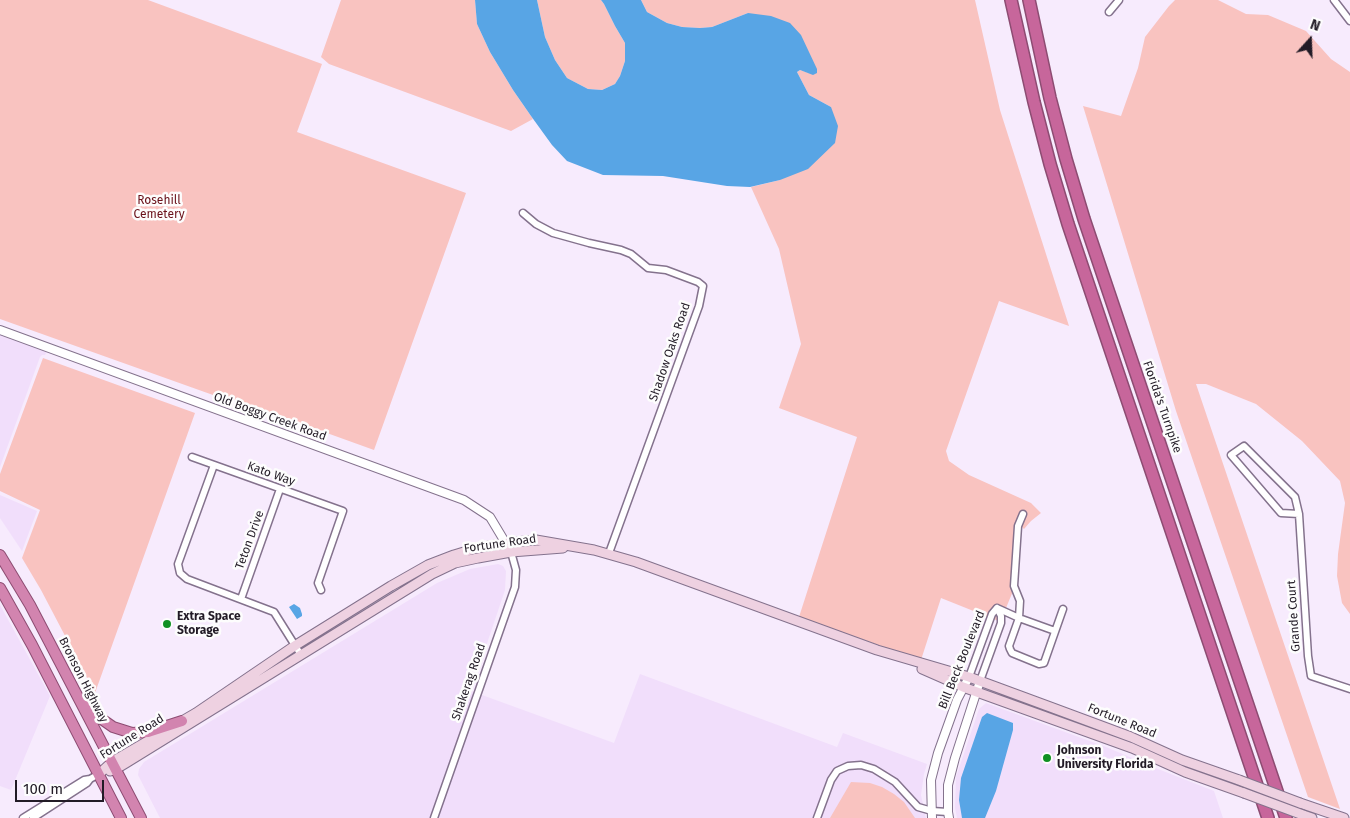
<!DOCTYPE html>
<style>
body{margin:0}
#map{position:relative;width:1350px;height:818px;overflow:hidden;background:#f7ebfd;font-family:"Fira Sans",sans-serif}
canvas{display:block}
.north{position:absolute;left:1285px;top:15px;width:50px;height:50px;-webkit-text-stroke:4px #fdfdfd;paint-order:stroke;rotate:20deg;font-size:14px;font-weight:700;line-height:20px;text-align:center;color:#221b26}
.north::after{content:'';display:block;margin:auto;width:18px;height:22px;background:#221b26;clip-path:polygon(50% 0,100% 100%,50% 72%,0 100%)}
.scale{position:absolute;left:15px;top:780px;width:89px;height:22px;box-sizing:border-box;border:2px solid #221b26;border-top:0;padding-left:6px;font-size:15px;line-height:18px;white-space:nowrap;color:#221b26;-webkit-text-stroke:4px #fdfdfd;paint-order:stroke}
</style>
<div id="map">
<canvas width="1350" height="818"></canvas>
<div class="north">N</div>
<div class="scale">100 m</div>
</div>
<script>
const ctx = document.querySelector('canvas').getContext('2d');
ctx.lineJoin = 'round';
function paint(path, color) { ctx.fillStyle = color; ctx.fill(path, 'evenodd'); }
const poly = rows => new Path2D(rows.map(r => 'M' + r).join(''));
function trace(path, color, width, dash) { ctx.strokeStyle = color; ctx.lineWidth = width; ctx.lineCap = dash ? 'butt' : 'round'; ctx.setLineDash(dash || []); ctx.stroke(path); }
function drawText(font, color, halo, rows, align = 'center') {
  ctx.font = font + ' "Fira Sans",sans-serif'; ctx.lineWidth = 5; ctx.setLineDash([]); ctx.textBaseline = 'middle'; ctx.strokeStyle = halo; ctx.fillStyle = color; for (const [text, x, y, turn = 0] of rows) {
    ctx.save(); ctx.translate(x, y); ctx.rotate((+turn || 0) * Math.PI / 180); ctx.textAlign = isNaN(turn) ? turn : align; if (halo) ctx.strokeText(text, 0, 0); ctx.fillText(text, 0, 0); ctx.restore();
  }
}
paint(poly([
 [0,333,47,351,45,355,42,355,40,357,0,467],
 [0,495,37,511,22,551,0,518],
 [498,564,503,566,506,571,505,590,471,691,614,743,640,674,837,747,843,733,927,764,924,774,921,795,926,818,160,818,138,775,139,769,144,762,437,583,470,569],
 [0,605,50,696,11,790,0,786],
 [986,703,1106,747,1158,769,1214,791,1223,818,957,818,955,808,956,777,979,709]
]), '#f1defb');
paint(poly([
 [0,0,148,0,322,64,297,132,466,193,374,450,227,397,213,395,0,319],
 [341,0,475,0,477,24,490,52,513,90,533,119,511,131,329,64,321,57],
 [537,0,601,0,604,4,615,26,625,43,625,61,620,76,615,84,602,90,588,89,567,78,555,60,545,37],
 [641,0,975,0,1000,110,1069,326,999,301,946,451,949,461,969,475,1031,503,1041,513,1031,521,1024,529,1021,526,1027,513,1022,510,1015,526,1011,584,1010,585,1011,589,1013,591,1006,608,996,604,993,610,1004,614,1001,622,941,598,921,660,799,617,857,437,779,408,801,344,779,249,751,187,780,180,831,107,809,95,797,72,800,70,809,73,748,13,712,27,700,28,682,27,667,23,647,12],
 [1175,0,1218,0,1246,14,1268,15,1306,31,1331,59,1350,72,1350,614,1342,603,1337,576,1338,554,1345,503,1340,481,1302,441,1256,404,1206,384,1196,384,1340,809,1308,797,1176,411,1083,106,1121,116,1138,68,1145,37,1169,6],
 [43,358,195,413,95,693,41,590,22,558,40,510,0,491,0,474],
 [851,782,870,783,882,787,894,794,904,802,915,818,830,818]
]), '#f9c3c0');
paint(poly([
 [475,0,537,0,545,37,555,60,567,78,588,89,602,90,615,84,620,76,625,61,625,43,615,26,604,4,601,0,641,0,647,12,667,23,682,27,700,28,712,27,748,13,771,16,790,23,801,35,817,69,817,73,813,75,800,70,797,72,809,95,831,107,838,126,835,143,808,169,780,180,750,187,727,186,663,176,603,175,567,161,552,145,531,116,513,90,490,52,477,24],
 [294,604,300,608,302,614,302,616,297,619,289,607],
 [987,713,1013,723,1013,730,996,791,985,818,962,818,959,800,961,778,982,717]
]), '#58a5e5');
const minor = poly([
 [1334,0,1350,21],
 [1109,12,1119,0],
 [523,213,536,224,553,233,589,243,621,250,631,254,648,268,666,270,698,282,703,286,699,306,609,553],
 [192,457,343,511,318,583,321,590],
 [214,465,178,564,180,573,187,579,274,612,301,655],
 [1023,514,1018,526,1014,586,1020,601,1019,618,1055,631],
 [1299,514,1281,513,1231,455,1244,446,1295,497,1299,514,1308,656,1311,676,1350,689],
 [241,599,280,489],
 [997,608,1019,618,1009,646,1010,649,1012,653,1039,664,1044,663,1063,609],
 [969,677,992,614,997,608],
 [980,681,1001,623,1001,616,997,608],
 [23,818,84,780,90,779],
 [33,818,87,783,90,779,99,774],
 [434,818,515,587,516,570,511,552],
 [817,818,831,780,837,771,848,766,861,765,874,769,895,782,918,807,932,811,948,812]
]);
const tertiary = poly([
 [0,330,464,500,490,517,508,547],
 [932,818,931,780,938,753,957,700,969,677],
 [949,818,948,812,948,785,955,758,980,681]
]);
const secondary = poly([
 [922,669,963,687,1132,748,1185,772,1244,793],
 [110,771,116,769,126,763,432,574,455,563,478,558,511,552,563,548],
 [99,774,112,762,196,713,296,645,391,586,428,565,454,555,477,548,515,542,536,540,594,550,636,562,877,650,969,677,1053,708,1131,737,1182,760,1239,780],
 [1300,803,1344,818],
 [1303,815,1312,818]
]);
const trunk = poly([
 [0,555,30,605,141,818],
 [0,588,32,645,121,818],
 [84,701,103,720,113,727,132,733,148,732,182,721]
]);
const motorway = poly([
 [1011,0,1034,102,1050,164,1068,224,1268,818],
 [1029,0,1050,98,1066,159,1084,219,1286,818]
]);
trace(minor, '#84728d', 9);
trace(tertiary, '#84728d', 10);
trace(secondary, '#84728d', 11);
trace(trunk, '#8d4c72', 12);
trace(motorway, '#8d4c72', 14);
trace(minor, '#fff', 6);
trace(tertiary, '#fff', 8);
trace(secondary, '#eed1e1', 9);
trace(trunk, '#d284af', 10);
trace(motorway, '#c7669b', 11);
const secondaryBridge = poly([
 [1239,780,1300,803],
 [1244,793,1303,815]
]);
trace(secondaryBridge, '#84728d', 11, []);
trace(secondaryBridge, '#eed1e1', 9);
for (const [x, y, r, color] of [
 [167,624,5,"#109122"],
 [1047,758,5,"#109122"]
]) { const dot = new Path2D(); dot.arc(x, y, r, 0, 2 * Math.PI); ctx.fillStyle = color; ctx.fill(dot); trace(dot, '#fdfdfd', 2); }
drawText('12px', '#6a111a', '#fdfdfd', [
 ["Rosehill",159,201],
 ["Cemetery",159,215]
]);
drawText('12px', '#221b26', '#fdfdfd', [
 ["Shadow Oaks Road",670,352,-71],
 ["Florida's Turnpike",1162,407,71],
 ["Old Boggy Creek Road",270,417,20],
 ["Kato Way",271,474,20],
 ["Teton Drive",250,540,-70],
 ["Fortune Road",500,544,-8],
 ["Grande Court",1294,616,-94],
 ["Bill Beck Boulevard",962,660,-68],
 ["Bronson Highway",83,680,63],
 ["Shakerag Road",469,682,-71],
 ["Fortune Road",1122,721,22],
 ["Fortune Road",132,737,-32]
]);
drawText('bold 12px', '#221b26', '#fdfdfd', [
 ["Extra Space",177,617],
 ["Storage",177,631],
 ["Johnson",1057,751],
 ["University Florida",1057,765]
], 'left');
</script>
